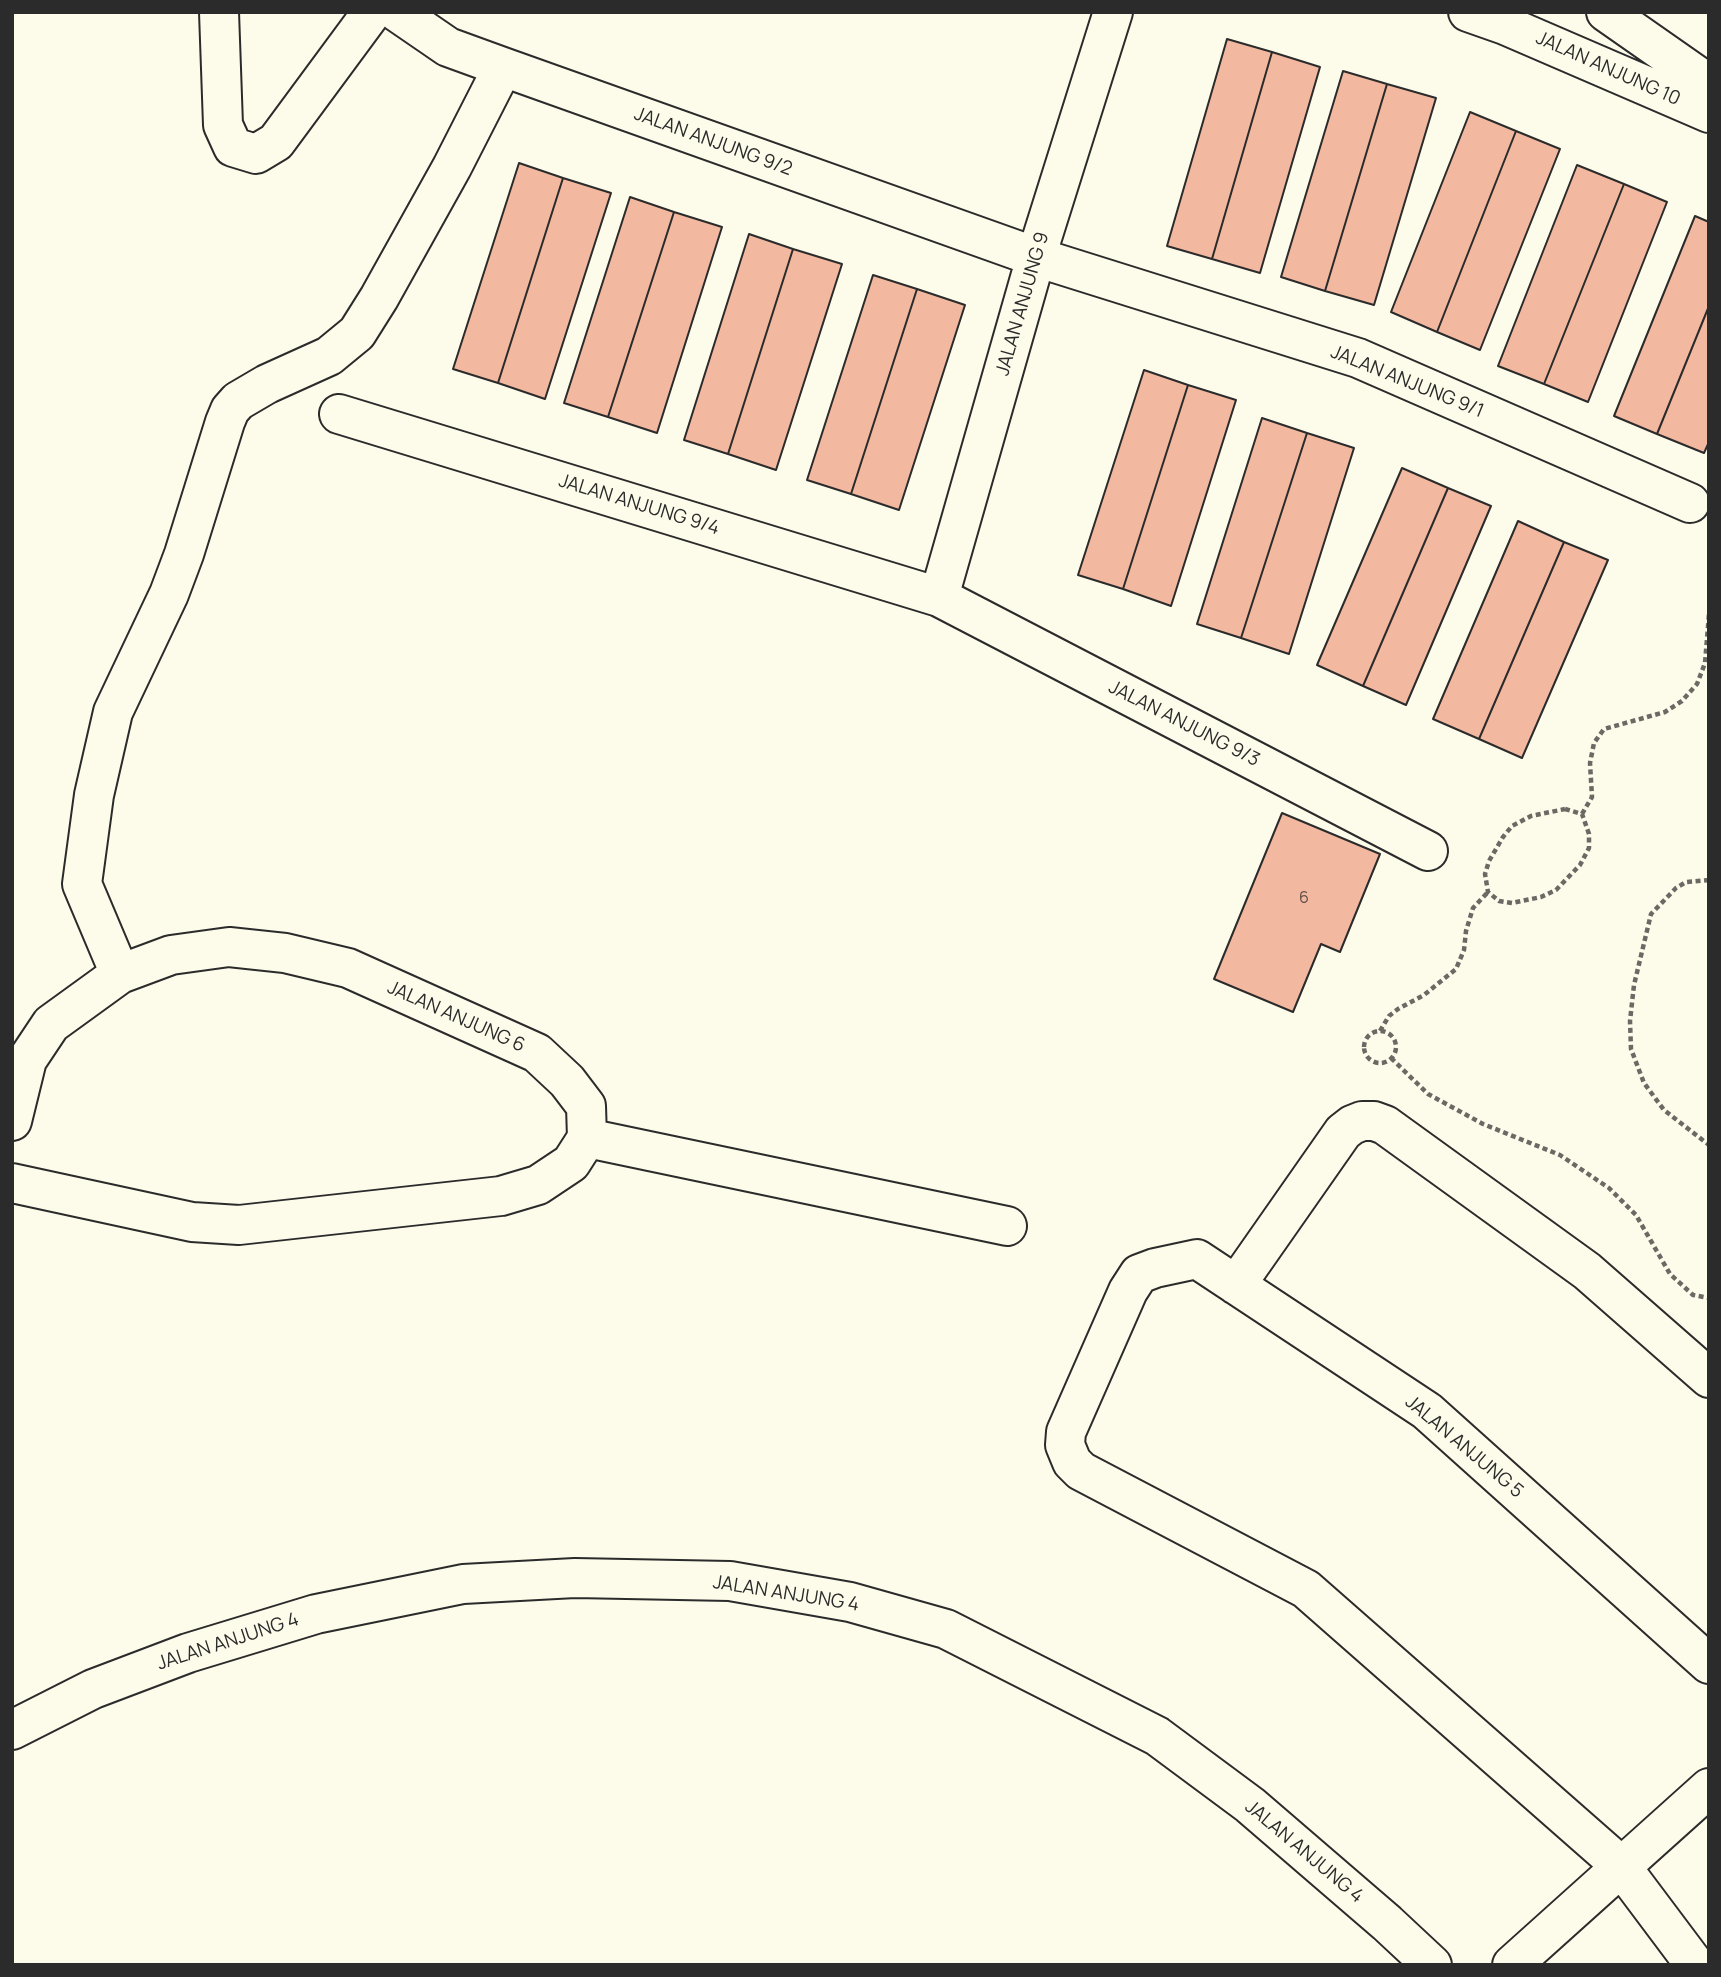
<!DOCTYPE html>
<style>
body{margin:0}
#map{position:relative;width:1721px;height:1977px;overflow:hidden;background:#fdfbea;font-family:Manrope,sans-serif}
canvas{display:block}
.frame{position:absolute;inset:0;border:14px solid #2b2b2b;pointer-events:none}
</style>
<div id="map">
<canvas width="1721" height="1977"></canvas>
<div class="frame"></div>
</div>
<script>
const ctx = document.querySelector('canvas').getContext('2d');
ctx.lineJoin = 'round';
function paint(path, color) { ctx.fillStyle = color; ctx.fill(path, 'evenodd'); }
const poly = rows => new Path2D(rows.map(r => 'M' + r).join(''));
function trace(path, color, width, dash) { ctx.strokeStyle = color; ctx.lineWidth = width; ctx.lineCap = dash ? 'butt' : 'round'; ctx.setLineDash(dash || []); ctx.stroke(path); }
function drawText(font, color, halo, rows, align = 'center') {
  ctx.font = font + ' Manrope,sans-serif'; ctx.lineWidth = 5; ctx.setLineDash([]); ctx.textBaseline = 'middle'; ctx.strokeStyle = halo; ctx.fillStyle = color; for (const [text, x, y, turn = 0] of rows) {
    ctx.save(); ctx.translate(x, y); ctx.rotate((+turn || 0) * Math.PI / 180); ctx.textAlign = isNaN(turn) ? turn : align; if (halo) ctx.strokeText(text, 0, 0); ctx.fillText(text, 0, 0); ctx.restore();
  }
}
const building = poly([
 [1227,39,1272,52,1212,259,1167,246,1227,39],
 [1272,52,1320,67,1260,273,1212,259,1272,52],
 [1343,71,1387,84,1325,291,1281,277,1343,71],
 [1387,84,1436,98,1374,305,1325,291,1387,84],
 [1470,112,1516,131,1437,332,1391,312,1470,112],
 [1516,131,1560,149,1480,350,1437,332,1516,131],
 [519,163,563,178,498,383,453,369,519,163],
 [1577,165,1624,184,1544,384,1498,366,1577,165],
 [563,178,611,193,545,399,498,383,563,178],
 [1624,184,1667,202,1588,402,1544,384,1624,184],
 [630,197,674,212,608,417,564,403,630,197],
 [674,212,722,227,657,433,608,417,674,212],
 [1695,216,1709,222,1709,306,1657,434,1614,416,1695,216],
 [749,234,793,249,728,454,684,440,749,234],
 [793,249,842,264,776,470,728,454,793,249],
 [873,275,917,289,851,494,807,480,873,275],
 [917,289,965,305,899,510,851,494,917,289],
 [1709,306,1709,442,1704,453,1657,434,1709,306],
 [1144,370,1188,385,1123,589,1078,575,1144,370],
 [1188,385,1236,400,1171,606,1123,589,1188,385],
 [1262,418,1307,433,1241,638,1197,624,1262,418],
 [1307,433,1354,448,1289,654,1241,638,1307,433],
 [1402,468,1448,488,1363,686,1317,665,1402,468],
 [1448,488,1491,506,1406,705,1363,686,1448,488],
 [1518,521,1564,542,1479,739,1433,719,1518,521],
 [1564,542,1608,560,1522,758,1479,739,1564,542],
 [1282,813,1380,854,1340,952,1321,944,1293,1012,1214,979,1282,813]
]);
paint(building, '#f2b8a0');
trace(building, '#2b2b2b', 2);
const minor = poly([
 [219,12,223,125,233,147,256,154,276,142,372,12],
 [397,12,448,47,503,67,1036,257,1358,358,1690,503],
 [1468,12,1505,25,1709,113],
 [1606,12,1709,84],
 [339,414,939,597,1428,851],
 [939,597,1036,257,1113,12],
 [120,974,82,884,94,795,113,712,169,594,184,554,225,422,230,410,238,401,267,384,329,356,357,333,379,298,452,167,503,67],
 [12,1121,27,1060,51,1024,120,974,171,955,229,947,285,953,348,968,537,1053,567,1081,586,1106,587,1138,571,1163,538,1185,501,1196,239,1225,192,1222,12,1183],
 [587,1138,1007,1226],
 [1236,1285,1343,1132,1352,1125,1362,1121,1374,1121,1385,1125,1587,1271,1709,1378],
 [12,1730,93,1689,188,1653,316,1614,463,1584,575,1578,730,1581,850,1602,946,1629,1157,1736,1250,1805,1387,1923,1432,1965],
 [1512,1965,1709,1788],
 [1695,1965,1620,1865,1306,1589,1081,1471,1072,1462,1065,1445,1066,1432,1128,1291,1139,1274,1155,1268,1197,1259,1427,1411,1709,1664]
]);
trace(minor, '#2b2b2b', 42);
trace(poly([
 [1565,809,1582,814,1589,834,1589,848,1580,865,1556,890,1541,897,1512,903,1499,901,1488,892,1485,874,1489,861,1503,837,1512,826,1531,816,1565,809],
 [1582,814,1592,797,1590,763,1594,743,1604,729,1665,712,1682,701,1697,684,1705,663,1709,614],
 [1709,880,1686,882,1676,888,1651,914,1634,985,1630,1021,1631,1049,1644,1083,1664,1110,1709,1145],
 '1364 1047a16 16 0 1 1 32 0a16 16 0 1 1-32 0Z',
 [1380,1031,1389,1016,1398,1009,1424,995,1456,969,1464,950,1466,931,1473,908,1488,892],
 [1391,1058,1428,1094,1483,1124,1560,1155,1609,1188,1636,1215,1670,1274,1693,1295,1709,1298]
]), '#6a6964', 4.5, [5, 3.5]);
trace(minor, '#fdfbea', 38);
drawText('16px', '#5d4e48', null, [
 ["6",1304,899]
]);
drawText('19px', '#2b2b2b', '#fdfbea', [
 ["JALAN ANJUNG 10",1608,69,24],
 ["JALAN ANJUNG 9/2",713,142,20],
 ["JALAN ANJUNG 9",1023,304,-74],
 ["JALAN ANJUNG 9/1",1407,382,22],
 ["JALAN ANJUNG 9/4",639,505,17],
 ["JALAN ANJUNG 9/3",1184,724,27],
 ["JALAN ANJUNG 6",456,1017,24],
 ["JALAN ANJUNG 5",1464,1447,40],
 ["JALAN ANJUNG 4",786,1594,9],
 ["JALAN ANJUNG 4",228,1642,-18],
 ["JALAN ANJUNG 4",1304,1852,40]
]);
</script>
